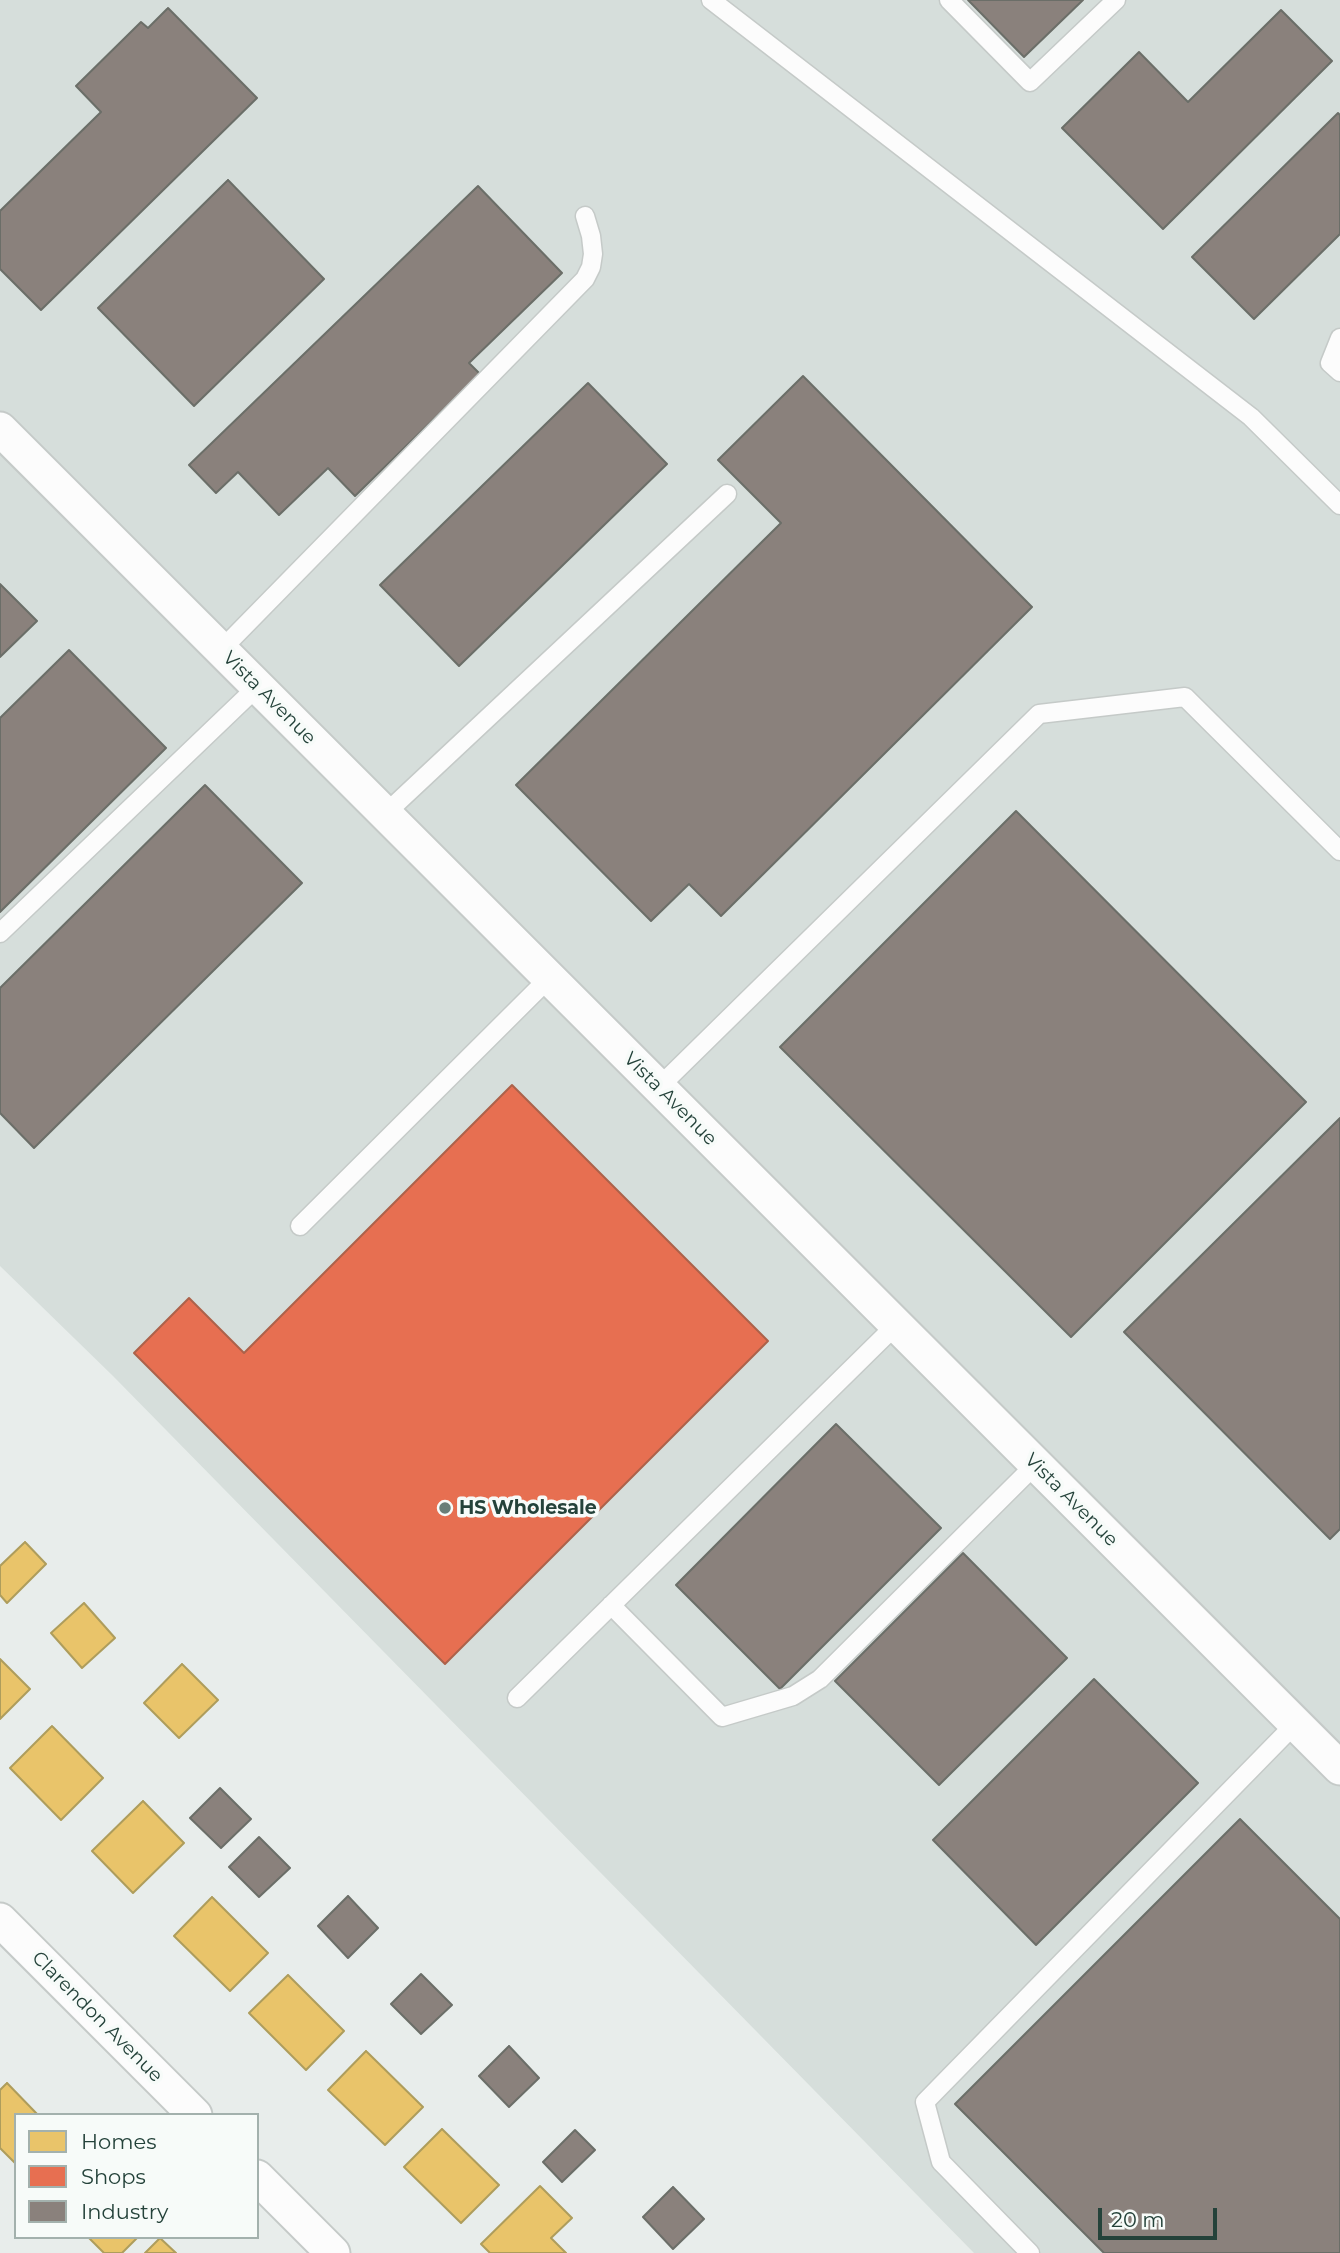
<!DOCTYPE html>
<style>
body{margin:0}
#map{position:relative;width:1340px;height:2253px;overflow:hidden;background:#e8edeb;font-family:Montserrat,sans-serif}
canvas{display:block}
.legend{position:absolute;left:14px;top:2113px;width:245px;height:126px;box-sizing:border-box;background:#f7fbf9;border:2px solid #a3b1ad;margin:0;padding:9px 12px;list-style:none;font-size:21px;color:#24423a}
.legend li{display:flex;align-items:center;gap:14px;height:35px}
.legend b{width:35px;border:2px solid #a3b1ad}
.scale{position:absolute;left:1098px;top:2208px;width:119px;height:32px;box-sizing:border-box;border:4px solid #24423a;border-top:0;padding-left:9px;font-size:21px;line-height:24px;white-space:nowrap;color:#24423a;-webkit-text-stroke:5px #f7fbf9;paint-order:stroke}
</style>
<div id="map">
<canvas width="1340" height="2253"></canvas>
<ul class="legend">
<li><b style="height:19px;background:#e9c46a"></b>Homes</li>
<li><b style="height:19px;background:#e76f51"></b>Shops</li>
<li><b style="height:19px;background:#8a817c"></b>Industry</li>
</ul>
<div class="scale">20 m</div>
</div>
<script>
const ctx = document.querySelector('canvas').getContext('2d');
ctx.lineJoin = 'round';
function paint(path, color) { ctx.fillStyle = color; ctx.fill(path, 'evenodd'); }
const poly = rows => new Path2D(rows.map(r => 'M' + r).join(''));
function trace(path, color, width, dash) { ctx.strokeStyle = color; ctx.lineWidth = width; ctx.lineCap = dash ? 'butt' : 'round'; ctx.setLineDash(dash || []); ctx.stroke(path); }
function drawText(font, color, halo, rows, align = 'center') {
  ctx.font = font + ' Montserrat,sans-serif'; ctx.lineWidth = 7; ctx.setLineDash([]); ctx.textBaseline = 'middle'; ctx.strokeStyle = halo; ctx.fillStyle = color; for (const [text, x, y, turn = 0] of rows) {
    ctx.save(); ctx.translate(x, y); ctx.rotate((+turn || 0) * Math.PI / 180); ctx.textAlign = isNaN(turn) ? turn : align; if (halo) ctx.strokeText(text, 0, 0); ctx.fillText(text, 0, 0); ctx.restore();
  }
}
paint(poly([
 [0,0,1340,0,1340,2253,974,2253,113,1376,0,1266]
]), '#d6dedb');
const homes = poly([
 [25,1542,46,1564,7,1603,0,1595,0,1566,25,1542],
 [84,1603,115,1638,82,1668,51,1633,84,1603],
 [0,1659,30,1689,0,1719,0,1659],
 [182,1664,218,1700,179,1738,144,1703,182,1664],
 [52,1726,103,1778,61,1820,10,1768,52,1726],
 [143,1801,184,1843,133,1893,92,1851,143,1801],
 [212,1897,268,1953,230,1991,174,1936,212,1897],
 [288,1975,344,2031,306,2070,249,2013,288,1975],
 [366,2051,423,2107,385,2145,328,2090,366,2051],
 [7,2083,38,2115,16,2115,16,2164,0,2148,0,2090,7,2083],
 [442,2129,499,2185,461,2223,404,2167,442,2129],
 [540,2186,572,2218,551,2238,566,2253,490,2253,481,2244,540,2186],
 [88,2237,138,2237,122,2253,104,2253,88,2237],
 [160,2238,176,2253,145,2253,160,2238]
]);
paint(homes, '#e9c46a');
trace(homes, '#ae9d5c', 2);
const shops = poly([
 [512,1085,768,1341,445,1664,134,1353,189,1298,244,1353,512,1085]
]);
paint(shops, '#e76f51');
trace(shops, '#ac624a', 2);
const industry = poly([
 [968,0,1083,0,1024,57,968,0],
 [168,8,257,98,41,310,0,269,0,211,101,112,76,86,141,22,148,28,168,8],
 [1281,10,1332,61,1163,229,1062,128,1139,52,1188,102,1281,10],
 [1338,113,1340,115,1340,234,1254,319,1192,257,1338,113],
 [228,180,324,279,194,406,98,308,228,180],
 [478,186,562,273,469,363,480,374,355,496,328,468,279,515,238,472,216,493,189,465,478,186],
 [803,376,1032,607,721,916,689,884,651,921,516,785,781,523,718,460,803,376],
 [588,383,667,464,459,666,380,585,588,383],
 [0,584,37,621,0,657,0,584],
 [69,650,166,748,0,912,0,718,69,650],
 [205,785,302,883,34,1148,0,1113,0,988,205,785],
 [1016,811,1306,1102,1071,1337,780,1047,1016,811],
 [1340,1118,1340,1529,1330,1539,1124,1332,1340,1118],
 [836,1424,941,1528,780,1689,676,1585,836,1424],
 [963,1553,1067,1658,939,1785,835,1681,963,1553],
 [1094,1679,1198,1783,1036,1945,933,1840,1094,1679],
 [220,1788,251,1819,221,1848,190,1818,220,1788],
 [1240,1819,1340,1919,1340,2253,1104,2253,955,2104,1240,1819],
 [259,1837,290,1868,259,1897,229,1867,259,1837],
 [348,1896,378,1928,348,1958,318,1926,348,1896],
 [421,1974,452,2005,421,2034,391,2004,421,1974],
 [509,2046,539,2078,509,2107,479,2076,509,2046],
 [575,2130,595,2150,562,2182,543,2162,575,2130],
 [673,2187,704,2219,673,2249,643,2217,673,2187]
]);
paint(industry, '#8a817c');
trace(industry, '#6b6e68', 2);
const lane = poly([
 [711,0,1251,417,1340,505],
 [949,0,1030,82,1116,0],
 [1340,338,1330,363,1340,372],
 [221,650,585,279,591,267,593,254,591,236,585,216],
 [385,814,727,494],
 [0,933,257,687],
 [658,1088,1039,714,1185,697,1340,851],
 [300,1226,549,978],
 [611,1605,722,1717,793,1696,820,1679,1036,1464],
 [517,1698,896,1325],
 [1030,2253,941,2162,925,2102,1295,1724]
]);
const street = poly([
 [0,429,1340,1768],
 [0,1920,195,2115],
 [257,2177,333,2253]
]);
trace(lane, '#c5cac8', 21);
trace(street, '#c5cac8', 37);
trace(lane, '#fcfcfc', 18);
trace(street, '#fcfcfc', 33);
for (const [x, y, r, color] of [
 [445,1508,7,"#697e78"]
]) { const dot = new Path2D(); dot.arc(x, y, r, 0, 2 * Math.PI); ctx.fillStyle = color; ctx.fill(dot); trace(dot, '#f7fbf9', 2.5); }
drawText('19px', '#24423a', '#f7fbf9', [
 ["Vista Avenue",269,698,45],
 ["Vista Avenue",670,1099,45],
 ["Vista Avenue",1071,1500,45],
 ["Clarendon Avenue",97,2017,45]
]);
drawText('bold 19px', '#24423a', '#f7fbf9', [
 ["HS Wholesale",459,1508]
], 'left');
</script>
